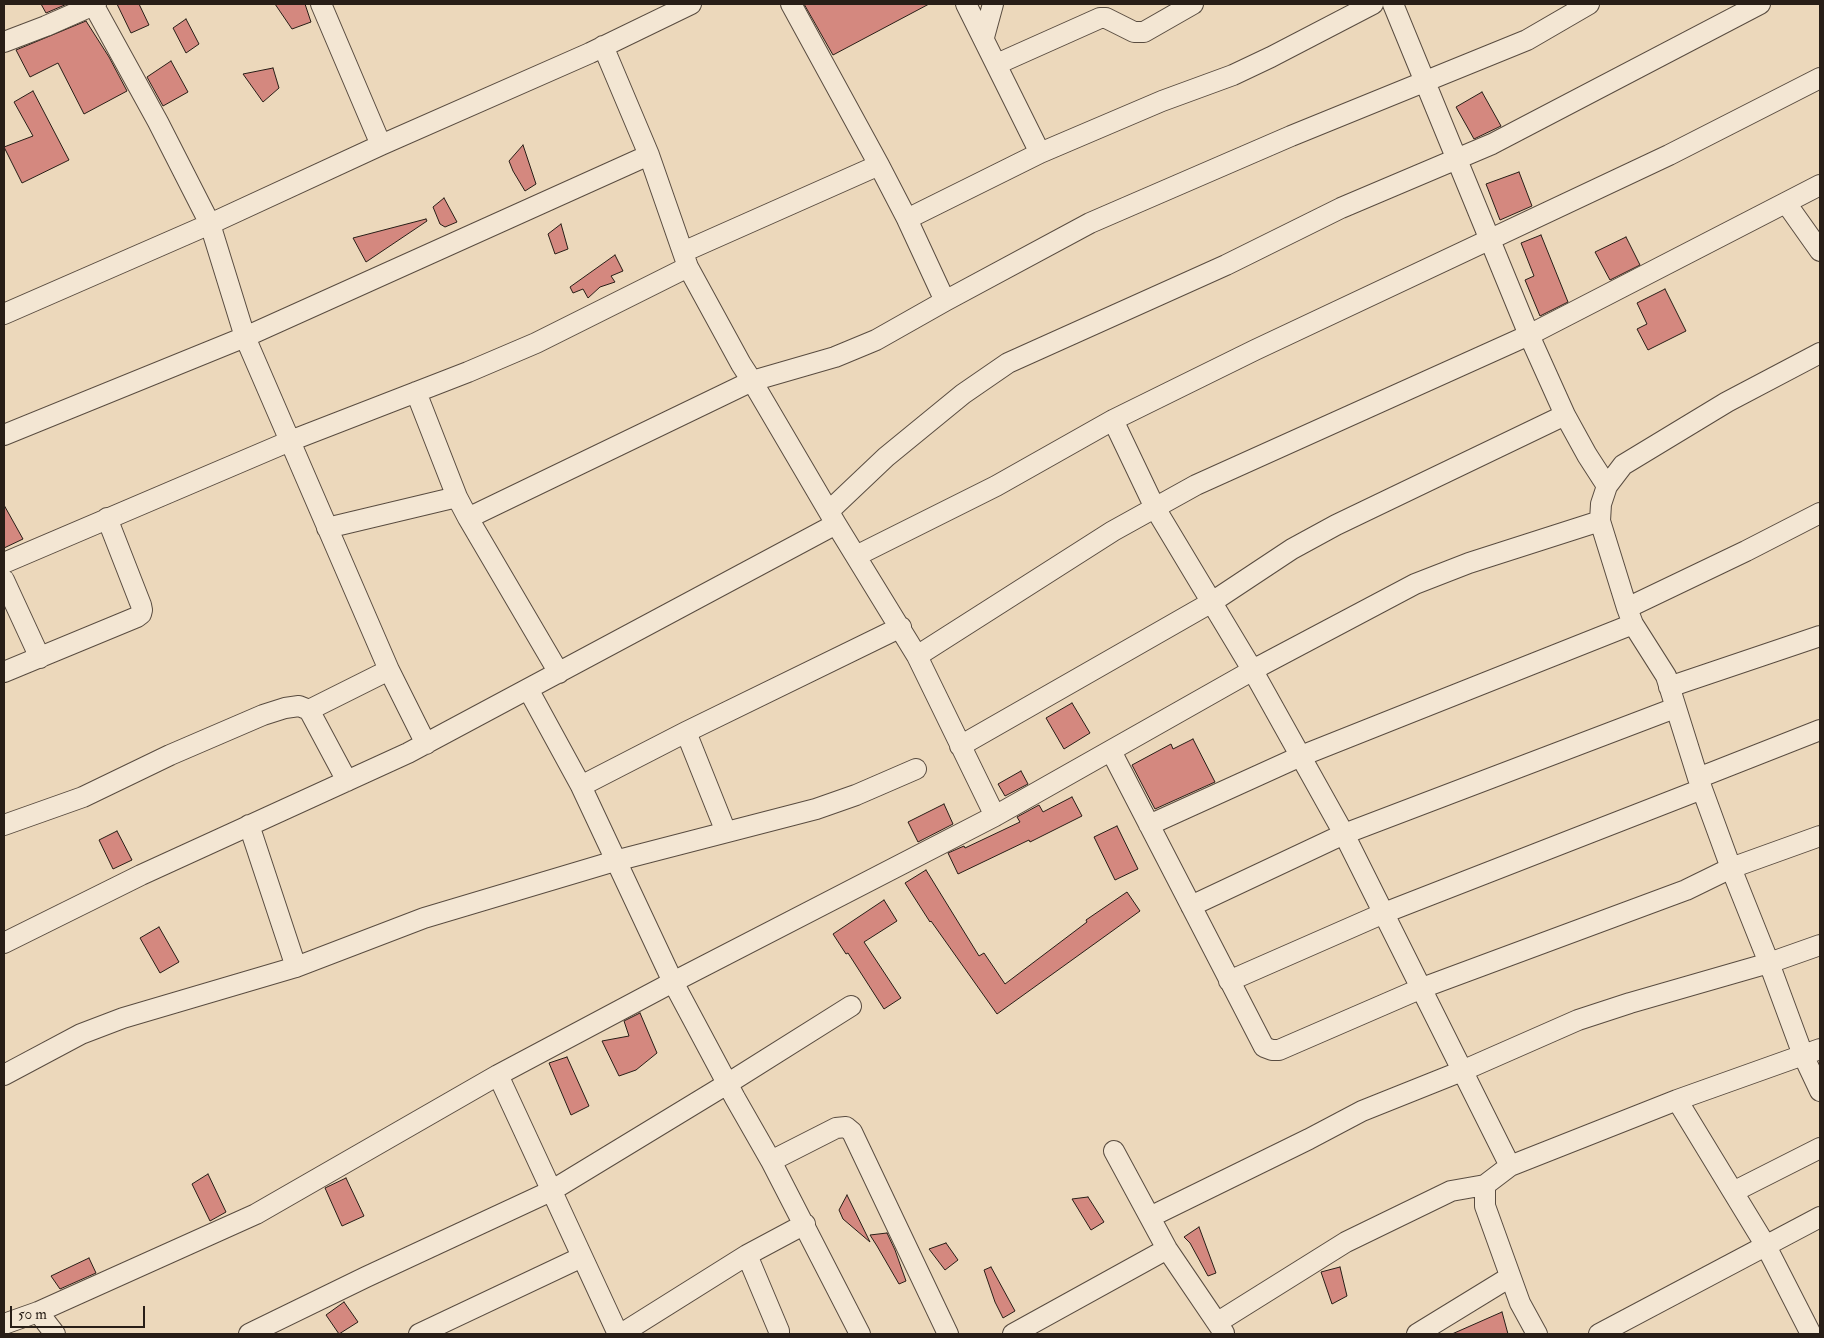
<!DOCTYPE html>
<style>
body{margin:0}
#map{position:relative;width:1824px;height:1338px;overflow:hidden;background:#ecd8bb;font-family:"IM FELL Double Pica",serif}
canvas{display:block}
.frame{position:absolute;inset:0;border:5px solid #281e17;pointer-events:none}
.scale{position:absolute;left:10px;top:1306px;width:135px;height:22px;box-sizing:border-box;border:2px solid #281e17;border-top:0;padding-left:6px;font-size:15px;line-height:18px;white-space:nowrap;color:#281e17;-webkit-text-stroke:4px #f3e6d3;paint-order:stroke}
</style>
<div id="map">
<canvas width="1824" height="1338"></canvas>
<div class="frame"></div>
<div class="scale">50 m</div>
</div>
<script>
const ctx = document.querySelector('canvas').getContext('2d');
ctx.lineJoin = 'round';
function paint(path, color) { ctx.fillStyle = color; ctx.fill(path, 'evenodd'); }
const poly = rows => new Path2D(rows.map(r => 'M' + r).join(''));
function trace(path, color, width, dash) { ctx.strokeStyle = color; ctx.lineWidth = width; ctx.lineCap = dash ? 'butt' : 'round'; ctx.setLineDash(dash || []); ctx.stroke(path); }
const building = poly([
 [41,4,67,4,46,13,41,4],
 [117,4,139,4,149,25,131,33,117,4],
 [275,4,305,4,311,22,292,29,275,4],
 [804,4,929,4,833,55,804,4],
 [186,19,199,44,186,53,173,28,186,19],
 [86,21,109,57,127,91,84,114,58,63,30,77,16,50,86,21],
 [171,61,188,92,163,106,147,77,171,61],
 [273,68,279,88,263,102,243,74,273,68],
 [33,91,69,160,22,183,4,147,33,136,14,102,33,91],
 [1482,92,1501,126,1474,139,1456,107,1482,92],
 [523,145,536,184,525,191,513,171,509,161,523,145],
 [1519,172,1532,206,1500,220,1486,184,1519,172],
 [444,198,457,222,445,227,440,224,433,207,444,198],
 [426,219,427,221,366,262,353,238,426,219],
 [561,224,568,249,555,254,548,234,561,224],
 [1541,235,1568,302,1540,316,1525,280,1534,276,1521,243,1541,235],
 [1626,237,1640,265,1610,280,1595,252,1626,237],
 [615,255,623,271,611,276,615,282,600,287,588,298,583,289,573,293,570,287,615,255],
 [1665,289,1686,331,1648,350,1637,329,1647,324,1637,303,1665,289],
 [4,505,23,539,4,548,4,505],
 [1072,703,1090,733,1064,749,1046,718,1072,703],
 [1193,739,1215,782,1155,809,1132,765,1171,744,1173,749,1193,739],
 [1021,771,1028,784,1005,796,998,784,1021,771],
 [1072,797,1082,816,1030,842,1029,840,958,874,948,853,964,846,965,848,1020,822,1017,817,1039,805,1043,812,1072,797],
 [944,804,953,824,918,842,908,822,944,804],
 [1117,826,1138,869,1115,880,1094,837,1117,826],
 [117,831,132,860,113,869,99,840,117,831],
 [926,870,979,956,984,953,1005,984,1087,922,1086,920,1127,892,1140,911,997,1014,931,921,930,922,905,883,926,870],
 [884,900,897,921,864,942,901,998,884,1009,848,953,846,954,833,934,884,900],
 [159,927,179,962,160,973,140,938,159,927],
 [640,1013,657,1053,636,1070,619,1076,602,1041,629,1036,624,1021,640,1013],
 [567,1057,589,1106,571,1115,549,1063,567,1057],
 [208,1174,226,1212,210,1221,192,1184,208,1174],
 [346,1178,364,1216,342,1226,325,1188,346,1178],
 [847,1195,870,1242,843,1219,839,1210,847,1195],
 [1088,1197,1104,1222,1091,1230,1072,1199,1088,1197],
 [1199,1227,1216,1273,1208,1276,1190,1243,1184,1237,1199,1227],
 [887,1233,895,1250,906,1281,899,1284,877,1246,870,1235,887,1233],
 [946,1243,958,1260,945,1270,929,1249,946,1243],
 [89,1258,96,1273,60,1289,51,1276,89,1258],
 [991,1267,1015,1311,1003,1318,995,1302,984,1270,991,1267],
 [1340,1267,1347,1296,1332,1304,1321,1272,1340,1267],
 [344,1302,358,1322,339,1334,326,1315,344,1302],
 [1502,1312,1508,1334,1452,1334,1502,1312]
]);
paint(building, '#d4887f');
trace(building, '#281e17', 1);
const minor = poly([
 [93,4,158,122,210,224,245,337,389,670],
 [321,4,381,145],
 [791,4,879,165,907,219,945,301],
 [966,4,1040,153],
 [1393,4,1529,335,1565,415,1587,455,1607,486],
 [984,37,993,4],
 [4,42,46,26,96,4],
 [603,46,649,155,688,267,741,364,752,381,836,524,917,656,995,816],
 [997,64,1100,18,1106,18,1134,32,1144,32,1193,4],
 [1786,203,1820,251],
 [907,219,1040,153,1162,101,1233,75,1271,57,1373,4],
 [683,252,879,165],
 [4,314,210,224,381,145,590,53,691,4],
 [1820,353,1727,402,1623,465,1607,486,1601,504,1600,521,1627,608,1633,624,1666,676,1698,778,1731,868,1769,963,1803,1055,1820,1091],
 [416,392,457,497,468,518,559,673],
 [1113,420,1155,508,1253,671,1344,834,1510,1166],
 [4,435,245,337,649,155],
 [829,511,886,457,963,394,1008,363,1226,265,1341,208,1492,144,1760,4],
 [468,518,752,381,835,357,876,340,945,301,1090,223,1291,136,1527,40,1589,4],
 [327,528,457,497],
 [856,556,996,486,1113,420,1255,350,1669,155,1820,78],
 [4,563,290,441,468,372,536,343,688,267],
 [4,580,40,658],
 [1627,608,1746,551,1820,513],
 [917,656,1113,531,1196,485,1529,335,1820,185],
 [4,672,137,617,141,614,142,610,141,605,107,518],
 [1669,687,1820,636],
 [528,689,581,786,673,982,735,1098,771,1161,860,1334],
 [309,710,389,670,426,744],
 [686,732,726,832],
 [960,746,1212,602,1292,549,1336,525,1565,415],
 [1111,751,1264,1047,1272,1050,1279,1050,1422,988,1686,890,1731,868,1820,836],
 [1698,778,1820,730],
 [581,786,686,732,901,627],
 [4,825,83,797,170,755,263,715,285,708,299,706,309,710,347,781],
 [249,825,296,967],
 [1149,825,1301,756,1633,624],
 [1191,906,1344,834,1675,708],
 [4,943,141,875,408,753,836,524],
 [1229,981,1384,913,1702,789],
 [4,1075,81,1034,123,1018,296,967,424,918,615,861,816,809,856,795,916,769],
 [498,1075,618,1334],
 [1677,1100,1766,1246,1811,1334],
 [1114,1151,1167,1249,1224,1333],
 [771,1161,836,1128,846,1127,852,1132,948,1334],
 [1485,1185,1485,1206,1520,1303,1537,1334],
 [1733,1192,1820,1148],
 [1150,1217,1309,1139,1362,1111,1462,1071,1578,1020,1630,1003,1769,963,1820,945],
 [747,1255,779,1331,779,1334],
 [38,1312,55,1334],
 [1218,1322,1346,1242,1451,1191,1485,1185,1510,1166,1677,1100,1820,1049],
 [4,1324,38,1312,256,1214,498,1075,673,982,995,816,1262,665,1415,584,1469,563,1600,521],
 [249,1334,366,1277,551,1191,727,1084,851,1006],
 [419,1334,582,1257],
 [621,1334,747,1255,805,1224],
 [1013,1334,1167,1249],
 [1417,1334,1510,1277],
 [1599,1334,1820,1217]
]);
trace(minor, '#594c40', 22);
trace(minor, '#f3e6d3', 20);
</script>
